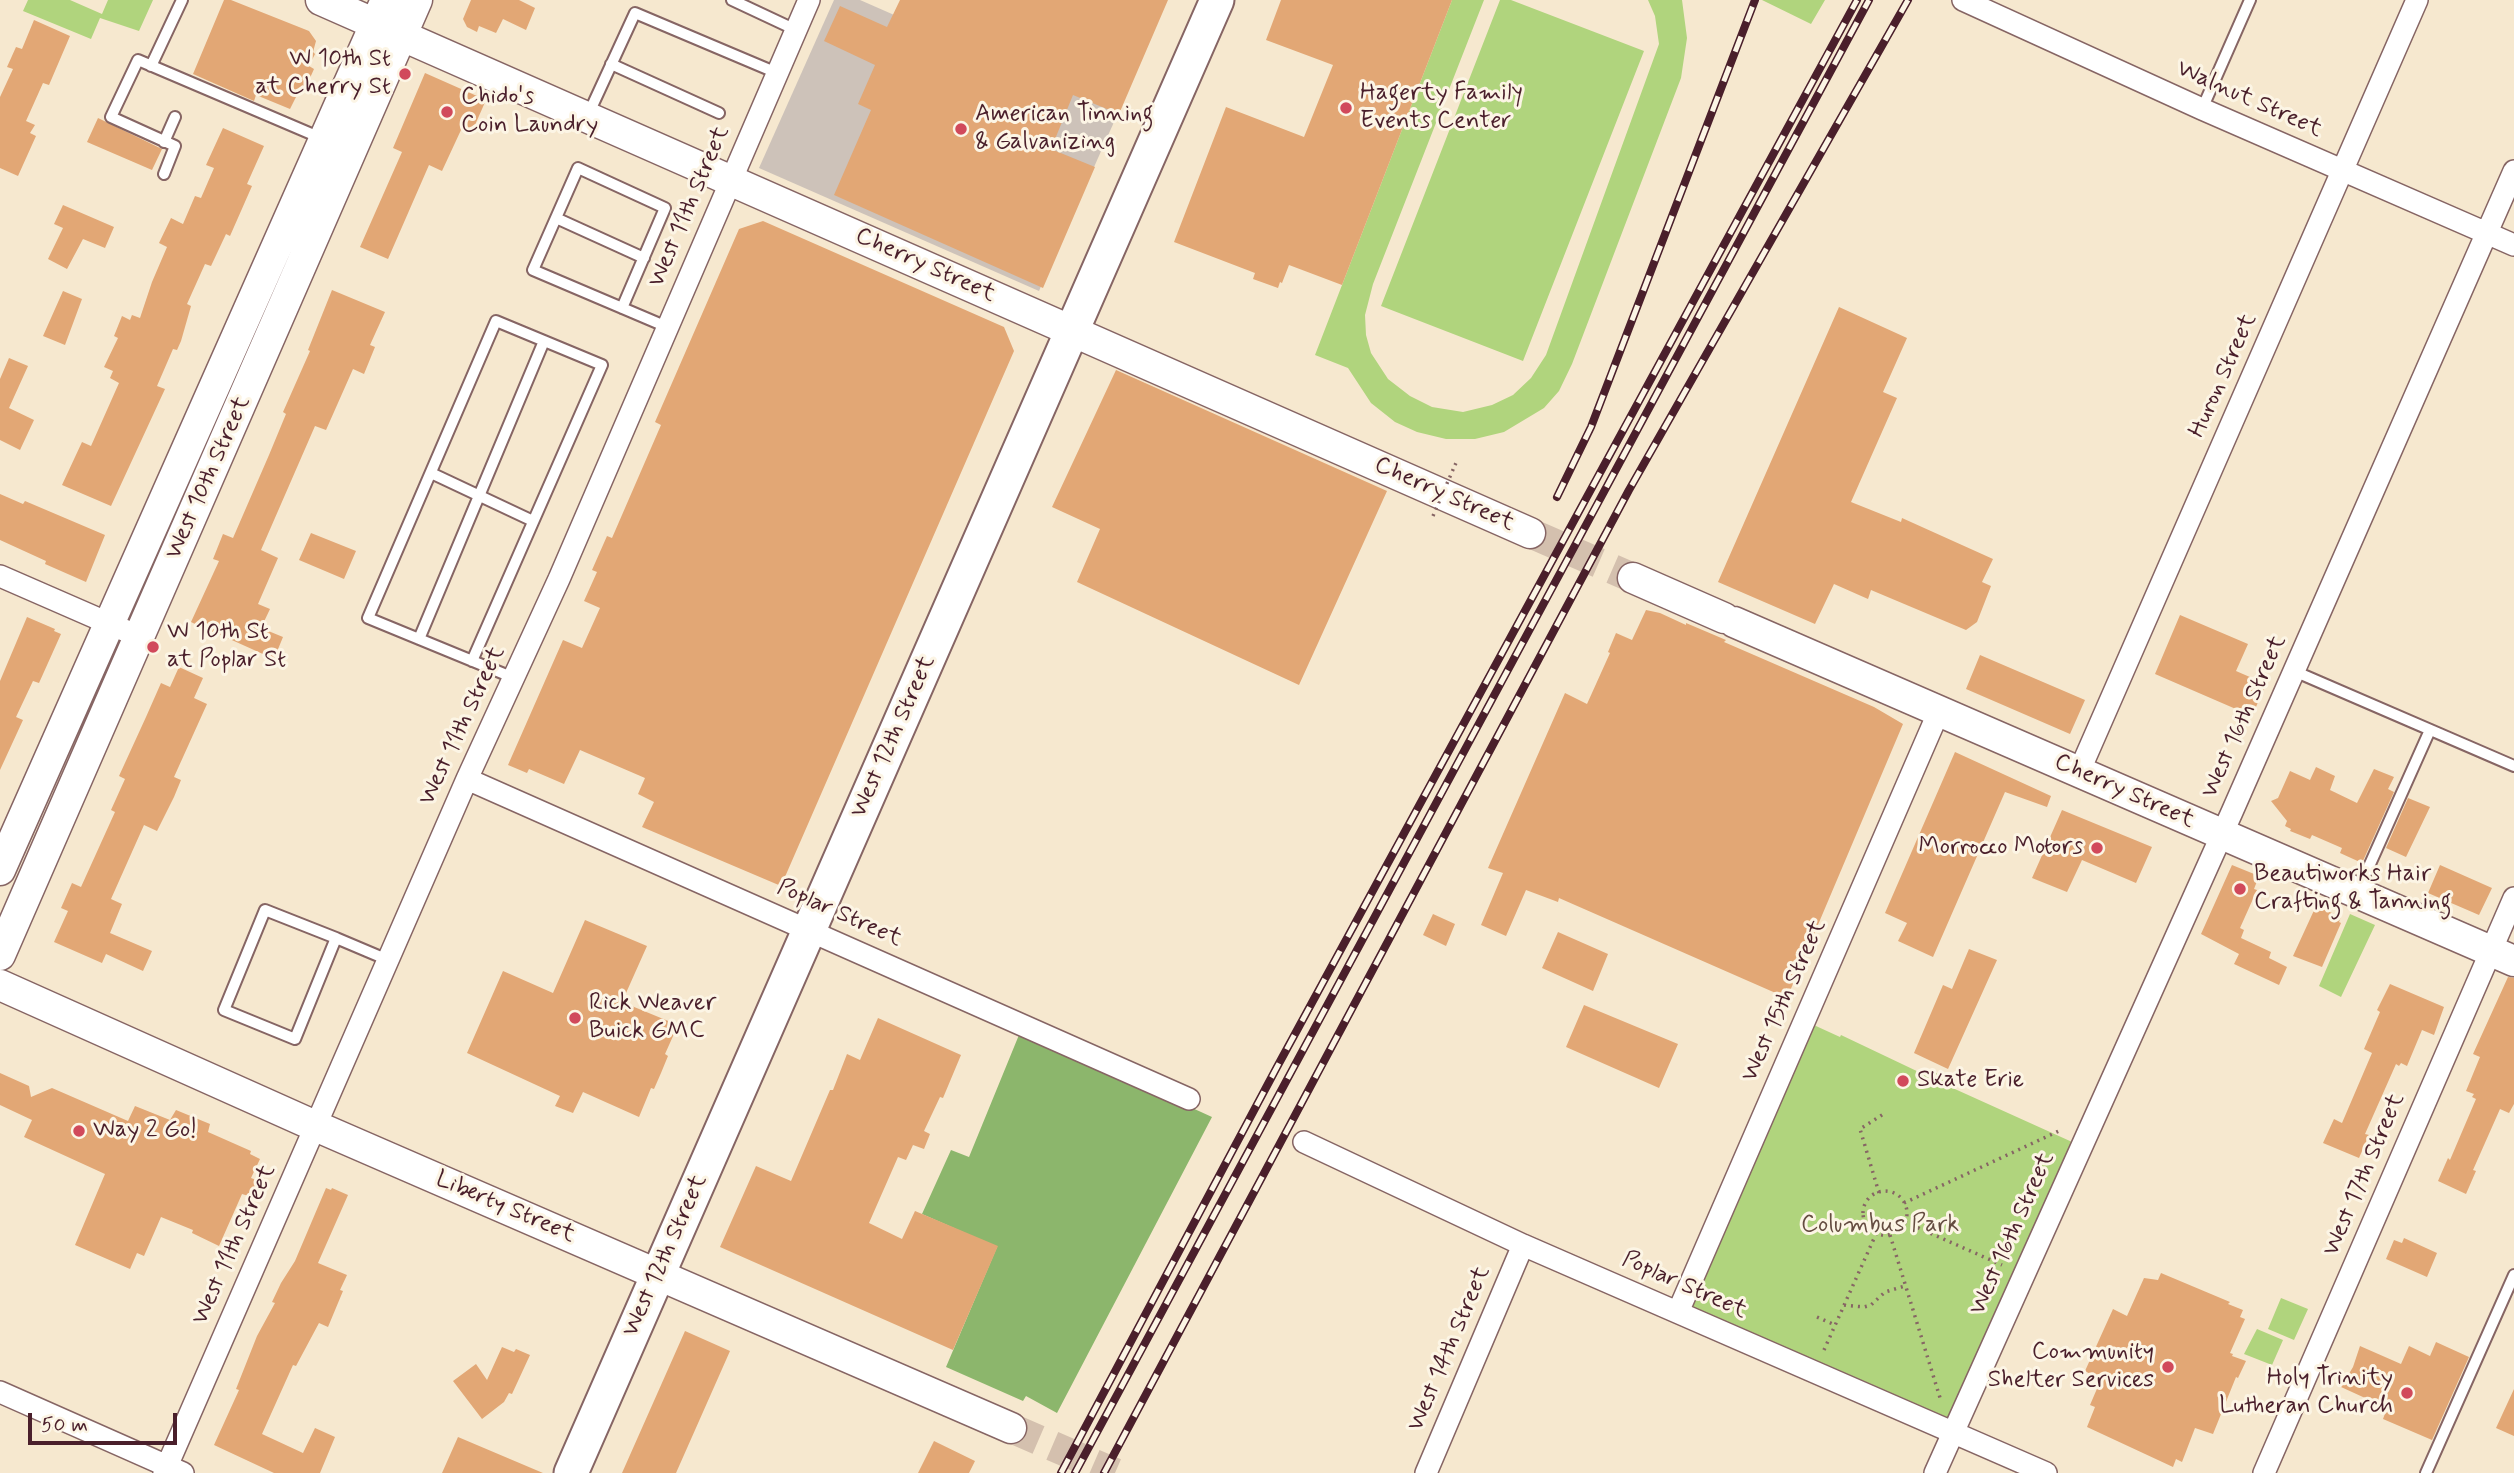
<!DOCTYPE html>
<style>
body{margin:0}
#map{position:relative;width:2514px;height:1473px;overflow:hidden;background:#f6e8cf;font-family:Mynerve,sans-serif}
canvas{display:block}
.scale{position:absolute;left:28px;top:1413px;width:149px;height:32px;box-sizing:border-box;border:4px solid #4a1f2b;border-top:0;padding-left:9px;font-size:21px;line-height:24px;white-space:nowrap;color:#4a1f2b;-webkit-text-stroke:5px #fcf5e5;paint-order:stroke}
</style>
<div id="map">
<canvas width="2514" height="1473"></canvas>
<div class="scale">50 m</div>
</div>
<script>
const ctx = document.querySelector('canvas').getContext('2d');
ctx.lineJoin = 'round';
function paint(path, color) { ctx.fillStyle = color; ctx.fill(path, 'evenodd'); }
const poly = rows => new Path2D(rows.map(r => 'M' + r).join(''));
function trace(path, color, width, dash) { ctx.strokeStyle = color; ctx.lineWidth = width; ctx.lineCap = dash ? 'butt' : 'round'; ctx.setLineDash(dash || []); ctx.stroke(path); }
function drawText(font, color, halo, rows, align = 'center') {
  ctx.font = font + ' Mynerve,sans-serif'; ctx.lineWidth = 6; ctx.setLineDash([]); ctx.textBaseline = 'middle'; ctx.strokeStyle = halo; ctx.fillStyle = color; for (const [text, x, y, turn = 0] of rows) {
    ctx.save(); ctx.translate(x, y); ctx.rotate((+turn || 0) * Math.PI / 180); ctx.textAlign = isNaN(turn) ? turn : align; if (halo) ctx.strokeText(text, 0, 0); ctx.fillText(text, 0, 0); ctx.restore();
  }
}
paint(poly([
 [834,0,860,0,1118,113,1039,291,759,168]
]), '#cdc2b9');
paint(poly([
 [28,0,70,0,102,14,108,0,153,0,139,31,100,18,91,39,23,11],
 [1452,0,1484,0,1373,284,1365,315,1366,335,1371,353,1388,379,1410,396,1432,407,1463,412,1492,405,1513,395,1531,378,1546,355,1659,44,1655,16,1648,0,1682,0,1687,38,1681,78,1572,364,1559,391,1544,408,1504,432,1475,439,1446,439,1417,432,1395,422,1371,403,1348,368,1315,355],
 [1500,0,1511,0,1644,51,1523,361,1381,306],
 [1762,0,1825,0,1811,24],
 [2350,914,2375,925,2341,997,2319,986],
 [1805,1021,1840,1037,1841,1035,1923,1074,1927,1068,1938,1074,1946,1085,2081,1146,1952,1432,1678,1312],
 [2281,1298,2308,1309,2294,1340,2268,1329],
 [2257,1329,2283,1340,2272,1365,2244,1354]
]), '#b0d47d');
paint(poly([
 [1021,1030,1212,1117,1057,1413,1026,1396,1023,1401,946,1367,997,1247,922,1214,951,1150,969,1157]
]), '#8cb66c');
paint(poly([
 [224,0,231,0,309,31,316,41,313,52,315,54,309,66,314,69,306,87,302,85,290,109,256,95,254,101,193,74],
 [471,0,519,0,535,8,526,30,503,19,496,33,479,26,477,32,467,27,463,19],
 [900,0,1168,0,1119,114,1073,95,1051,149,1095,167,1043,288,834,195,871,110,858,104,875,65,824,41,840,6,887,27],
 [1281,0,1452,0,1342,285,1289,265,1282,283,1280,282,1278,288,1253,279,1255,273,1174,242,1226,107,1304,137,1333,65,1266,40],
 [34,20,70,36,49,85,43,83,26,121,35,125,30,133,36,136,18,176,0,168,0,97,13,69,7,67,16,47,22,49],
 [425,73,486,100,471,134,461,130,442,171,429,165,388,259,360,247,402,152,393,148],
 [98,118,162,149,152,170,87,142],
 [223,128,264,146,247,184,252,186,230,236,226,234,211,266,205,264,187,304,191,306,181,341,177,350,173,349,157,386,165,389,111,506,62,485,82,442,91,446,119,383,110,378,113,371,104,367,118,338,114,336,122,316,130,320,132,315,140,318,152,282,167,247,159,243,171,218,183,224,195,196,201,198,214,168,206,165],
 [63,205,114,227,105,248,83,239,67,269,48,259,63,228,54,224],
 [763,221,1004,327,1014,351,781,886,642,827,654,802,638,794,645,778,580,750,564,784,529,769,527,773,508,765,563,640,582,648,600,608,584,601,597,572,592,570,607,536,612,538,661,425,655,422,739,229],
 [332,290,385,312,370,345,375,347,364,374,353,369,326,430,315,426,261,550,278,558,258,604,270,609,261,628,283,637,274,659,214,632,213,634,198,628,199,626,191,622,219,561,213,559,223,534,233,538,269,455,286,414,283,412,310,351,308,350],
 [63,291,82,299,65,345,43,336],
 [1839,307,1907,338,1883,392,1897,398,1851,502,1901,522,1902,518,1993,559,1982,582,1991,586,1977,622,1966,630,1871,590,1868,599,1834,584,1815,624,1718,582],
 [9,358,28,366,9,408,34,420,20,450,0,440,0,379],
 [1116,370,1387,491,1299,685,1077,582,1100,529,1052,507],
 [0,494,23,504,25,501,105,535,86,582,45,564,46,561,0,540],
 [311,533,356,551,344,579,299,560],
 [1646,610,1660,613,1686,625,1686,623,1726,640,1724,642,1874,707,1903,724,1787,998,1559,898,1558,902,1526,890,1506,936,1481,925,1503,873,1488,868,1565,693,1587,704,1610,653,1608,652,1616,633,1632,640],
 [2180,615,2248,644,2236,671,2266,684,2252,716,2155,674],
 [27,617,55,629,54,631,61,634,39,683,33,681,16,717,23,720,0,770,0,681],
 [1980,655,2085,700,2070,734,1966,689],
 [179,667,203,678,194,698,207,704,174,777,181,780,174,797,157,831,144,825,111,899,122,904,110,933,152,951,143,971,106,954,102,963,54,942,68,911,61,908,72,883,81,887,115,812,111,810,125,779,119,776,146,717,161,683,170,687],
 [1955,752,2051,796,2047,807,2005,792,1933,957,1898,941,1907,923,1885,913],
 [2316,767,2335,776,2330,790,2357,803,2374,769,2394,777,2388,789,2394,792,2362,863,2340,853,2342,848,2312,835,2310,839,2290,831,2291,829,2285,826,2287,821,2271,801,2278,798,2290,771,2310,780],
 [2408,798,2430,807,2406,857,2386,848],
 [2062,810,2152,847,2136,883,2082,860,2067,892,2032,878],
 [2232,865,2259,876,2254,889,2257,890,2240,928,2244,930,2241,938,2271,952,2269,958,2287,967,2279,985,2234,964,2239,954,2201,934],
 [2440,865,2492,888,2479,915,2428,893],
 [2316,906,2341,917,2339,922,2341,923,2322,967,2293,956],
 [1433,914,1455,924,1446,946,1423,935],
 [585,920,647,946,622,1002,678,1025,665,1054,668,1056,661,1073,654,1089,651,1088,639,1117,583,1092,573,1113,555,1106,560,1096,467,1053,503,971,553,993],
 [1558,932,1608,954,1593,991,1542,968],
 [1969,949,1997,960,1948,1069,1914,1053,1943,985,1952,989],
 [2508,977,2514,978,2514,1104,2509,1113,2500,1109,2473,1170,2476,1171,2466,1194,2438,1181,2448,1158,2450,1160,2476,1099,2472,1097,2474,1094,2466,1091,2480,1057,2473,1054],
 [2390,984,2444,1007,2434,1035,2422,1030,2407,1066,2401,1063,2399,1066,2396,1064,2365,1134,2369,1135,2359,1158,2323,1143,2334,1119,2342,1123,2372,1053,2364,1049,2380,1012,2377,1010],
 [1584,1005,1678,1044,1659,1088,1566,1047],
 [878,1018,961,1055,943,1098,940,1097,924,1131,930,1134,924,1149,913,1145,906,1160,898,1157,869,1223,902,1239,915,1211,998,1246,953,1350,720,1247,756,1166,791,1181,830,1090,833,1090,847,1054,860,1060],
 [0,1073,29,1086,31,1097,52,1088,128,1121,135,1106,170,1120,176,1110,210,1124,208,1132,251,1151,250,1154,260,1159,251,1178,259,1181,252,1197,242,1194,219,1246,192,1233,193,1230,161,1217,144,1256,137,1253,130,1269,75,1245,105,1174,24,1137,32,1120,0,1105],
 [326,1188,331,1190,332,1188,348,1195,318,1263,347,1275,340,1290,343,1291,328,1327,319,1323,296,1366,293,1365,262,1434,303,1453,315,1428,335,1437,320,1473,274,1473,214,1445,239,1390,236,1389,257,1336,275,1303,272,1302,281,1283,295,1261],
 [2404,1238,2437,1253,2427,1277,2386,1259,2394,1240,2402,1243],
 [2161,1273,2230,1302,2228,1304,2243,1310,2240,1317,2245,1319,2230,1353,2233,1354,2232,1356,2246,1361,2238,1378,2236,1377,2213,1434,2195,1428,2182,1462,2176,1459,2173,1467,2087,1427,2095,1407,2090,1405,2099,1384,2094,1382,2096,1377,2085,1371,2113,1309,2127,1316,2144,1278,2158,1280],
 [685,1331,730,1351,676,1473,622,1473],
 [2436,1342,2469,1357,2432,1440,2383,1419,2387,1408,2341,1387,2353,1367,2360,1346,2401,1364,2409,1346,2430,1356],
 [502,1347,514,1352,516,1349,530,1355,512,1394,509,1393,504,1402,482,1419,453,1381,476,1364,487,1380],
 [2514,1389,2514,1436,2496,1428],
 [458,1437,543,1473,442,1473],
 [934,1441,975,1461,969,1473,918,1473]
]), '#e2a775');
trace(poly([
 [1530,533,1633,578],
 [1011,1428,1115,1473]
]), '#d4c0ae', 30, [30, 15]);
const lane = poly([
 [732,0,796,30],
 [611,64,719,113],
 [151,66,182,0],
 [2202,109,2250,0],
 [588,115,635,13,777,73],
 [164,142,175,117],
 [164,174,175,146,111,117,138,60,321,138],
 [556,218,644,258],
 [622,308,665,208,578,168,533,270,667,327],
 [431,473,533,521],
 [419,639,544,341],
 [472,661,602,365,496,321,368,618,514,678],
 [2294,671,2514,766],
 [2358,891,2430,730],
 [336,938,295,1039,224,1010,265,910,336,938,388,960],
 [2426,1473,2514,1275]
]);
const street = poly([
 [1963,0,2202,109,2514,245],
 [0,576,140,637],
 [2079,772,2417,0],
 [467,779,1189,1099],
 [1304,1142,1523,1245,2046,1473],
 [1678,1312,1939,711],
 [0,1392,183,1473],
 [164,1473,467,779,559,579,809,0],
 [1426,1473,1523,1245],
 [1935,1473,2232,812,2514,171],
 [2264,1473,2514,898]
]);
const secondary = poly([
 [321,0,1530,533],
 [1633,578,1724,618],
 [1734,622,2514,961],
 [0,870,386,0],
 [0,955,417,0],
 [0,985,304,1121,1011,1428]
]);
const primary = poly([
 [571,1473,1217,0]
]);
trace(lane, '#866564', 14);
trace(street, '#866564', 24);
trace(secondary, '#866564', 33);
trace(primary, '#866564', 37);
trace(poly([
 [1455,465,1458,459],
 '1863 1213a22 22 0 1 1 44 0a22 22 0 1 1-44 0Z',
 [1879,1193,1860,1129,1885,1113],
 [1904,1203,2061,1130],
 [1905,1222,2002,1265],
 [1890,1235,1941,1401],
 [1844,1305,1864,1307,1871,1305,1885,1292,1905,1286],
 [1817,1317,1835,1325],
 [1824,1350,1876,1234]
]), '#866564', 3.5, [2, 5]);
trace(lane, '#fff', 10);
trace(street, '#fff', 21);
trace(secondary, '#fff', 30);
trace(primary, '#fff', 33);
const rail = poly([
 [1557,497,1591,427,1755,0],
 [1061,1473,1277,1067,1857,0],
 [1075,1473,1869,0],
 [1104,1473,1629,490,1908,0]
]);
trace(rail, '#4a1f2b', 8);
trace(rail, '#fcf5e5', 5, [16]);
trace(poly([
 [1433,516,1455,465]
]), '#866564', 3.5, [2, 5]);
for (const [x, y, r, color] of [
 [405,74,7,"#d1495b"],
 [1346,108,7,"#d1495b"],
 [447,112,7,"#d1495b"],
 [961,129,7,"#d1495b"],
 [153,647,7,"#d1495b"],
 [2097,848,7,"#d1495b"],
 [2240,889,7,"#d1495b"],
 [575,1018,7,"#d1495b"],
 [1903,1081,7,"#d1495b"],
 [79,1131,7,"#d1495b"],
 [2168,1367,7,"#d1495b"],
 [2407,1393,7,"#d1495b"]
]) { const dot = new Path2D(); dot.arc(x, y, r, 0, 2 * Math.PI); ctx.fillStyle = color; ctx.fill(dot); trace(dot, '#fcf5e5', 2.5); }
drawText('24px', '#4a1f2b', '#fcf5e5', [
 ["W 10th St",391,60,"right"],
 ["at Cherry St",391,88,"right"],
 ["Hagerty Family",1360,94],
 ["Events Center",1360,122],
 ["Chido's",461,98],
 ["Coin Laundry",461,126],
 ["American Tinning",975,115],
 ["& Galvanizing",975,143],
 ["W 10th St",167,633],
 ["at Poplar St",167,661],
 ["Morrocco Motors",2083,848,"right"],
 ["Beautiworks Hair",2254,875],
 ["Crafting & Tanning",2254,903],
 ["Rick Weaver",589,1004],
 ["Buick GMC",589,1032],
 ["Skate Erie",1917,1081],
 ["Way 2 Go!",93,1131],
 ["Community",2154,1353,"right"],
 ["Shelter Services",2154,1381,"right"],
 ["Holy Trinity",2393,1379,"right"],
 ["Lutheran Church",2393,1407,"right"]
], 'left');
drawText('24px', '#4a1f2b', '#fcf5e5', [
 ["Walnut Street",2249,100,24],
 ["West 11th Street",690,207,-67],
 ["Cherry Street",925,266,24],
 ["Huron Street",2224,376,-66],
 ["West 10th Street",209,478,-66],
 ["Cherry Street",1444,495,24],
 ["West 16th Street",2245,717,-66],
 ["West 11th Street",463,726,-65],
 ["West 12th Street",894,737,-66],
 ["Cherry Street",2124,792,24],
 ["Poplar Street",839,914,24],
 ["West 15th Street",1785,1001,-66],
 ["West 17th Street",2365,1175,-67],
 ["Liberty Street",505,1208,23],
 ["West 16th Street",2013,1234,-66],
 ["West 11th Street",235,1245,-66],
 ["West 12th Street",666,1256,-66],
 ["Poplar Street",1684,1286,24],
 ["West 14th Street",1450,1349,-67]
]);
drawText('24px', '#644c40', '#fcf5e5', [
 ["Columbus Park",1880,1226]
]);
</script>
